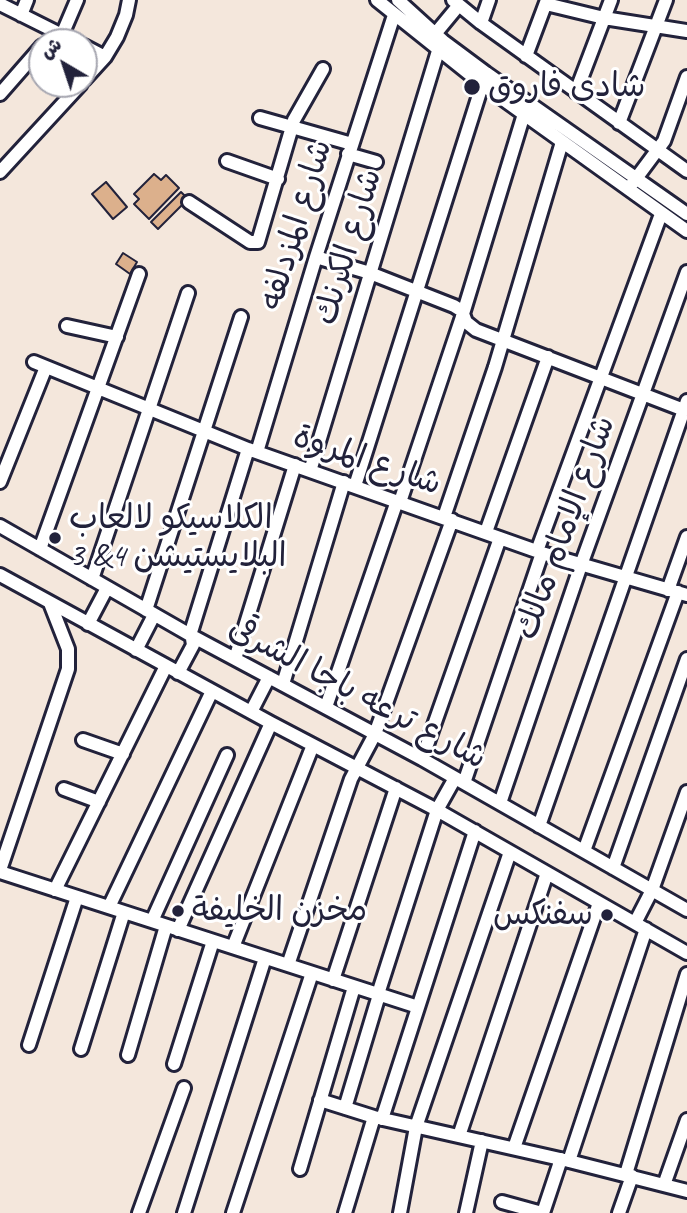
<!DOCTYPE html>
<meta charset="utf-8">
<style>
body{margin:0}
#map{position:relative;width:687px;height:1213px;overflow:hidden;background:#f4e7dc;font-family:Caveat,"Playpen Sans Arabic",sans-serif}
canvas{display:block}
.north{position:absolute;left:28px;top:28px;width:70px;height:70px;box-sizing:border-box;background:#fff;border:2px solid #a7a7b1;border-radius:50%;rotate:321deg;font-size:19px;font-weight:700;line-height:28px;text-align:center;color:#22223b}
.north::after{content:'';display:block;margin:auto;width:24px;height:32px;background:#22223b;clip-path:polygon(50% 0,100% 100%,50% 72%,0 100%)}
</style>
<div id="map">
<canvas width="687" height="1213"></canvas>
<div class="north">ش</div>
</div>
<script>
const ctx = document.querySelector('canvas').getContext('2d');
ctx.lineJoin = 'round';
function paint(path, color) { ctx.fillStyle = color; ctx.fill(path, 'evenodd'); }
const poly = rows => new Path2D(rows.map(r => 'M' + r).join(''));
function trace(path, color, width, dash) { ctx.strokeStyle = color; ctx.lineWidth = width; ctx.lineCap = dash ? 'butt' : 'round'; ctx.setLineDash(dash || []); ctx.stroke(path); }
function drawText(font, color, halo, rows, align = 'center') {
  ctx.font = font + ' Caveat,"Playpen Sans Arabic",sans-serif'; ctx.lineWidth = 6; ctx.setLineDash([]); ctx.textBaseline = 'middle'; ctx.strokeStyle = halo; ctx.fillStyle = color; for (const [text, x, y, turn = 0] of rows) {
    ctx.save(); ctx.translate(x, y); ctx.rotate((+turn || 0) * Math.PI / 180); ctx.textAlign = isNaN(turn) ? turn : align; if (halo) ctx.strokeText(text, 0, 0); ctx.fillText(text, 0, 0); ctx.restore();
  }
}
const building = poly([
 [154,174,161,180,166,175,179,188,149,219,134,204,139,199,134,194,154,174],
 [106,182,127,207,113,219,92,194,106,182],
 [181,192,188,199,158,229,151,222,181,192],
 [123,253,137,262,130,274,116,264,123,253]
]);
paint(building, '#dcb08c');
trace(building, '#22223b', 2);
const minor = poly([
 [377,0,482,84,687,231],
 [398,0,443,41,486,73,687,214],
 [453,0,481,23,687,171],
 [0,4,76,42],
 [546,4,604,18,687,31],
 [21,15,27,0],
 [481,23,489,0],
 [435,34,459,5],
 [62,35,77,0],
 [84,46,105,57],
 [526,56,547,0],
 [84,80,105,57,117,37,126,15,129,0],
 [576,92,611,0],
 [0,94,42,46],
 [260,118,352,144],
 [619,123,666,0],
 [348,154,376,162],
 [227,161,278,179],
 [0,172,81,84],
 [632,184,664,141,687,77],
 [189,202,250,242,258,242,294,120,323,69],
 [316,257,370,273,454,306,462,311,466,322,476,330,684,410],
 [67,326,117,337],
 [34,362,248,449,542,553,687,595],
 [257,452,316,257,394,15],
 [310,471,438,51,443,41],
 [0,482,46,367],
 [355,486,486,73],
 [400,502,462,317,524,114],
 [444,517,495,367,562,142],
 [0,526,192,636,422,759,687,910],
 [486,532,548,357],
 [40,549,139,274],
 [537,551,661,214],
 [0,575,271,723,437,810,687,953],
 [92,579,188,293],
 [668,590,687,537],
 [146,610,241,317],
 [88,624,107,588],
 [136,650,154,615],
 [235,659,295,465],
 [178,673,193,645,191,632,248,449],
 [283,684,344,482],
 [326,707,397,501],
 [251,712,269,677],
 [83,740,123,754],
 [422,759,500,538],
 [464,783,542,553],
 [64,789,99,802],
 [500,803,581,565,687,272],
 [539,826,687,401],
 [584,851,678,592],
 [613,868,687,659],
 [0,870,68,669,68,649,50,603],
 [0,872,418,1007],
 [55,890,166,666],
 [109,907,212,691],
 [152,921,227,755],
 [635,923,652,890,687,792],
 [178,930,271,723],
 [233,947,313,745],
 [288,965,351,779,375,734,452,520],
 [333,980,396,788],
 [378,994,437,810,455,778],
 [29,1045,77,897],
 [81,1049,124,912],
 [128,1055,166,926],
 [174,1064,213,941],
 [320,1100,374,1117,569,1161,687,1191],
 [345,1108,379,995],
 [382,1119,475,831],
 [459,1136,547,873],
 [514,1148,599,903],
 [569,1161,646,929],
 [300,1169,354,987],
 [626,1174,687,974],
 [664,1185,687,1120],
 [502,1202,542,1213],
 [139,1213,184,1088],
 [184,1213,265,958],
 [233,1213,312,973],
 [345,1213,374,1117],
 [400,1213,416,1127,510,852],
 [466,1213,482,1141],
 [543,1213,561,1159],
 [619,1213,632,1176]
]);
trace(minor, '#22223b', 18);
trace(minor, '#fff', 12);
for (const [x, y, r, color] of [
 [472,87,9,"#22223b"],
 [55,538,7,"#22223b"],
 [178,911,7,"#22223b"],
 [607,915,7,"#22223b"]
]) { const dot = new Path2D(); dot.arc(x, y, r, 0, 2 * Math.PI); ctx.fillStyle = color; ctx.fill(dot); trace(dot, '#fff', 2.5); }
drawText('33px', '#22223b', '#fff', [
 ["شادى فاروق",488,87],
 ["الكلاسيكو لالعاب",69,519],
 ["البلايستيشن 4& 3",69,557],
 ["مخزن الخليفة",192,911],
 ["سفنكس",593,915,"right"]
], 'left');
drawText('33px', '#22223b', '#fff', [
 ["شارع المزدلفه",297,225,-73],
 ["شارع الكرنك",349,247,-73],
 ["شارع المروة",367,461,19],
 ["شارع الإمام مالك",566,528,-70],
 ["شارع ترعه باجا الشرقى",357,694,28]
]);
</script>
